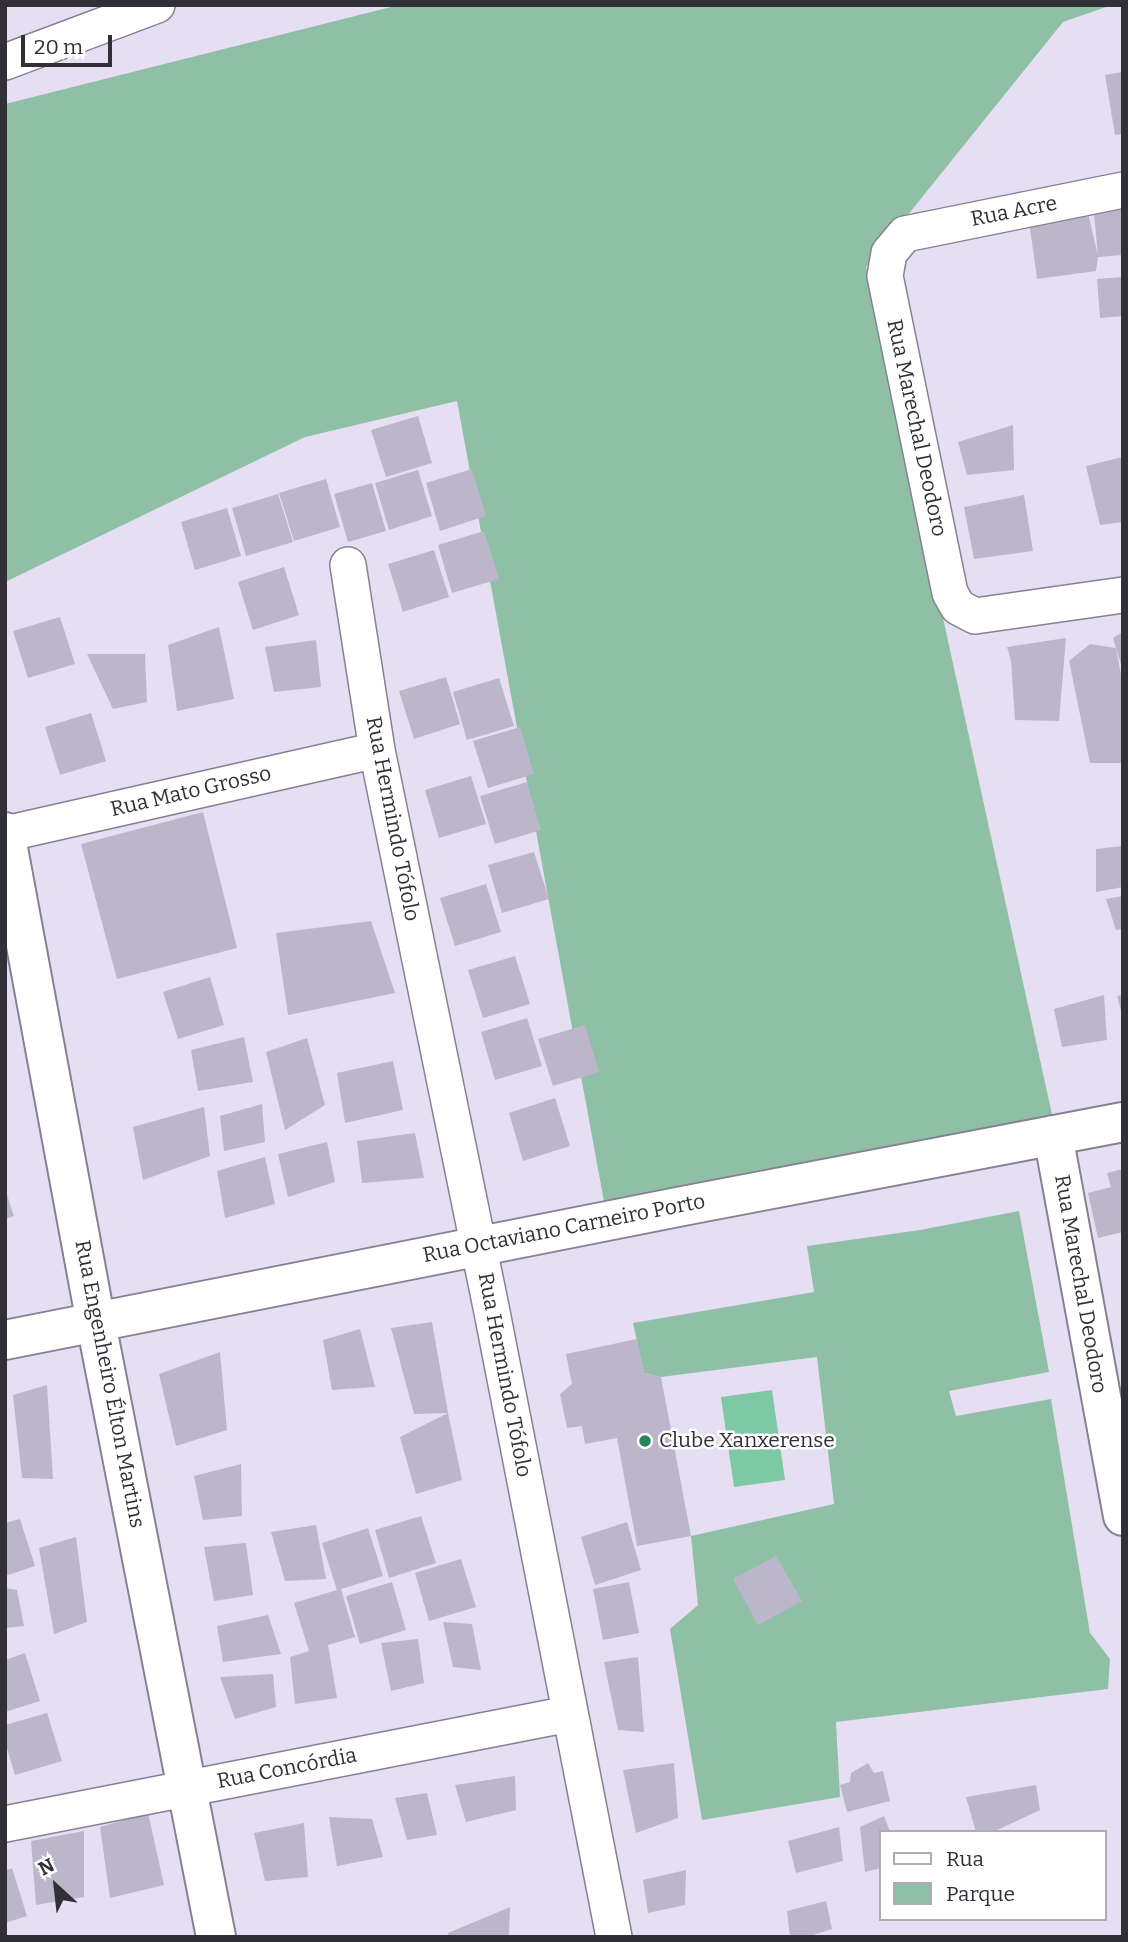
<!DOCTYPE html>
<meta charset="utf-8">
<style>
body{margin:0}
#map{position:relative;width:1128px;height:1942px;overflow:hidden;background:#e6dff4;font-family:Bitter,serif}
canvas{display:block}
.frame{position:absolute;inset:0;border:7px solid #323037;pointer-events:none}
.legend{position:absolute;left:879px;top:1830px;width:228px;height:91px;box-sizing:border-box;background:#fff;border:2px solid #adacaf;margin:0;padding:9px 12px;list-style:none;font-size:21px;color:#323037}
.legend li{display:flex;align-items:center;gap:14px;height:35px}
.legend b{width:35px;border:2px solid #adacaf}
.north{position:absolute;left:21px;top:1851px;width:70px;height:70px;-webkit-text-stroke:5px #fff;paint-order:stroke;rotate:333deg;font-size:19px;font-weight:700;line-height:28px;text-align:center;color:#323037}
.north::after{content:'';display:block;margin:auto;width:24px;height:32px;background:#323037;clip-path:polygon(50% 0,100% 100%,50% 72%,0 100%)}
.scale{position:absolute;left:21px;top:35px;width:91px;height:32px;box-sizing:border-box;border:4px solid #323037;border-top:0;padding-left:9px;font-size:21px;line-height:24px;white-space:nowrap;color:#323037;-webkit-text-stroke:5px #fff;paint-order:stroke}
</style>
<div id="map">
<canvas width="1128" height="1942"></canvas>
<div class="frame"></div>
<ul class="legend">
<li><b style="height:9px;background:#fff"></b>Rua</li>
<li><b style="height:19px;background:#8fc0a6"></b>Parque</li>
</ul>
<div class="north">N</div>
<div class="scale">20 m</div>
</div>
<script>
const ctx = document.querySelector('canvas').getContext('2d');
ctx.lineJoin = 'round';
function paint(path, color) { ctx.fillStyle = color; ctx.fill(path, 'evenodd'); }
const poly = rows => new Path2D(rows.map(r => 'M' + r).join(''));
function trace(path, color, width, dash) { ctx.strokeStyle = color; ctx.lineWidth = width; ctx.lineCap = dash ? 'butt' : 'round'; ctx.setLineDash(dash || []); ctx.stroke(path); }
function drawText(font, color, halo, rows, align = 'center') {
  ctx.font = font + ' Bitter,serif'; ctx.lineWidth = 5; ctx.setLineDash([]); ctx.textBaseline = 'middle'; ctx.strokeStyle = halo; ctx.fillStyle = color; for (const [text, x, y, turn = 0] of rows) {
    ctx.save(); ctx.translate(x, y); ctx.rotate((+turn || 0) * Math.PI / 180); ctx.textAlign = isNaN(turn) ? turn : align; if (halo) ctx.strokeText(text, 0, 0); ctx.fillText(text, 0, 0); ctx.restore();
  }
}
paint(poly([
 [399,5,1112,5,1063,22,866,267,1053,1119,605,1207,457,401,305,437,5,582,5,104],
 [1019,1211,1049,1372,949,1391,956,1416,1051,1399,1090,1633,1110,1659,1108,1689,836,1722,840,1797,702,1820,670,1629,698,1605,691,1536,834,1504,817,1357,661,1377,644,1373,633,1323,814,1292,807,1246,920,1230]
]), '#8fc0a6');
paint(poly([
 [772,1390,785,1480,734,1487,721,1397]
]), '#7cc9a3');
paint(poly([
 [1123,72,1123,134,1115,135,1105,75],
 [1123,200,1123,255,1098,257,1096,271,1037,279,1029,221,1088,213,1098,256,1093,203],
 [1123,277,1123,316,1100,318,1097,279],
 [418,416,432,463,386,477,371,430],
 [1013,425,1014,470,967,475,958,442],
 [1123,457,1123,522,1100,525,1086,466],
 [472,469,486,516,440,531,426,483],
 [418,470,432,516,389,530,375,483],
 [326,479,340,527,294,541,279,493],
 [372,483,386,531,348,542,334,494],
 [278,494,293,542,246,556,232,508],
 [1024,495,1033,551,974,559,964,507],
 [227,508,241,556,195,570,181,522],
 [484,531,499,579,452,593,438,545],
 [434,550,449,597,403,612,388,564],
 [284,567,299,615,253,630,238,582],
 [60,617,75,664,28,678,13,631],
 [219,627,234,699,177,711,168,645],
 [1123,632,1123,668,1122,668,1113,638],
 [1066,638,1059,721,1015,720,1011,660,1007,647],
 [316,640,321,687,274,692,265,647],
 [1090,644,1116,648,1123,685,1123,763,1090,763,1069,661],
 [87,654,145,654,147,702,113,709],
 [446,677,460,724,414,739,399,691],
 [499,678,514,726,467,740,453,692],
 [91,713,106,761,60,775,45,727],
 [520,727,534,774,488,788,473,741],
 [471,776,486,824,439,838,425,790],
 [527,782,541,830,495,844,480,796],
 [203,812,237,948,117,979,81,844],
 [1123,846,1123,887,1096,892,1096,849],
 [534,852,549,899,502,913,488,865],
 [486,884,501,932,455,946,440,898],
 [1123,896,1123,929,1116,930,1106,899],
 [371,921,395,993,288,1015,276,933],
 [515,956,530,1004,483,1018,468,970],
 [210,977,224,1025,178,1039,163,992],
 [1104,995,1107,1040,1062,1047,1054,1009],
 [1123,995,1123,1014,1122,1014,1117,996],
 [527,1018,542,1066,495,1080,481,1032],
 [585,1025,599,1072,553,1086,538,1039],
 [244,1037,253,1082,198,1091,191,1050],
 [307,1038,325,1105,285,1130,266,1052],
 [393,1061,403,1110,345,1123,337,1073],
 [555,1098,570,1146,523,1161,509,1113],
 [262,1104,265,1142,224,1151,220,1116],
 [204,1107,210,1156,143,1180,133,1127],
 [415,1133,424,1178,362,1183,357,1141],
 [327,1142,335,1182,288,1197,278,1154],
 [265,1157,275,1204,225,1218,217,1171],
 [1123,1169,1123,1232,1098,1238,1088,1193,1111,1187,1107,1173],
 [5,1189,14,1216,5,1219],
 [432,1322,448,1413,414,1414,391,1328],
 [360,1329,375,1387,332,1390,323,1340],
 [637,1339,644,1373,661,1377,691,1536,637,1546,617,1438,585,1444,582,1426,567,1428,560,1394,572,1384,566,1354],
 [220,1352,227,1430,176,1446,159,1374],
 [47,1385,53,1479,22,1478,13,1395],
 [448,1413,462,1480,416,1494,400,1437],
 [241,1464,242,1516,203,1520,194,1476],
 [421,1516,436,1563,389,1578,375,1530],
 [20,1519,35,1566,5,1576,5,1523],
 [627,1522,641,1570,595,1585,581,1537],
 [316,1525,326,1579,285,1581,271,1532],
 [368,1528,383,1576,341,1589,355,1637,328,1645,337,1698,295,1704,290,1657,309,1651,294,1603,337,1590,322,1543],
 [76,1537,87,1622,54,1634,39,1548],
 [246,1543,253,1595,214,1601,204,1547],
 [776,1556,802,1601,758,1625,733,1579],
 [461,1559,476,1607,429,1621,415,1573],
 [392,1582,406,1630,360,1644,346,1596],
 [629,1582,639,1633,603,1640,593,1589],
 [5,1588,17,1590,24,1626,5,1628],
 [268,1615,281,1654,223,1662,217,1626],
 [443,1622,472,1624,481,1670,453,1667],
 [418,1639,424,1683,391,1691,381,1643],
 [25,1653,40,1701,5,1712,5,1660],
 [638,1657,644,1732,618,1730,604,1662],
 [273,1674,276,1707,235,1719,220,1677],
 [47,1713,62,1761,15,1775,5,1742,5,1725],
 [674,1763,678,1818,636,1833,623,1770],
 [868,1763,874,1773,883,1771,890,1801,847,1812,840,1785,850,1782,851,1773],
 [515,1776,516,1810,466,1822,455,1785],
 [1036,1785,1040,1810,993,1832,976,1832,966,1797],
 [427,1793,437,1835,407,1840,395,1798],
 [148,1813,164,1885,110,1898,100,1827],
 [884,1816,890,1832,881,1832,881,1868,865,1872,860,1827],
 [329,1817,372,1819,383,1857,337,1866],
 [304,1823,308,1877,265,1881,254,1833],
 [839,1827,843,1861,796,1873,788,1841],
 [84,1831,84,1897,36,1905,31,1841],
 [12,1868,27,1916,5,1923,5,1871],
 [686,1870,685,1905,648,1913,643,1880],
 [826,1901,832,1929,807,1937,790,1937,787,1911],
 [510,1907,509,1937,449,1937,448,1933]
]), '#bcb6ca');
const minor = poly([
 [5,62,157,5],
 [1123,190,905,234,889,253,885,276,950,593,958,607,975,616,1123,595],
 [348,565,377,750,492,1312,614,1937],
 [5,834,377,750],
 [5,1824,569,1714]
]);
const tertiary = poly([
 [5,832,96,1323,216,1937],
 [1053,1135,1123,1516],
 [5,1340,688,1205,1123,1122]
]);
trace(minor, '#868092', 38);
trace(tertiary, '#868092', 42);
trace(minor, '#fff', 35);
trace(tertiary, '#fff', 38);
for (const [x, y, r, color] of [
 [645,1441,7,"#25855e"]
]) { const dot = new Path2D(); dot.arc(x, y, r, 0, 2 * Math.PI); ctx.fillStyle = color; ctx.fill(dot); trace(dot, '#fff', 2.5); }
drawText('21px', '#323037', '#fff', [
 ["Rua Acre",1014,212,-11],
 ["Rua Marechal Deodoro",916,428,78],
 ["Rua Mato Grosso",191,792,-13],
 ["Rua Hermindo Tófolo",392,819,79],
 ["Rua Octaviano Carneiro Porto",564,1229,-11],
 ["Rua Marechal Deodoro",1080,1284,80],
 ["Rua Hermindo Tófolo",504,1375,79],
 ["Rua Engenheiro Élton Martins",109,1384,79],
 ["Rua Concórdia",287,1769,-11]
]);
drawText('21px', '#323037', '#fff', [
 ["Clube Xanxerense",659,1441]
], 'left');
</script>
